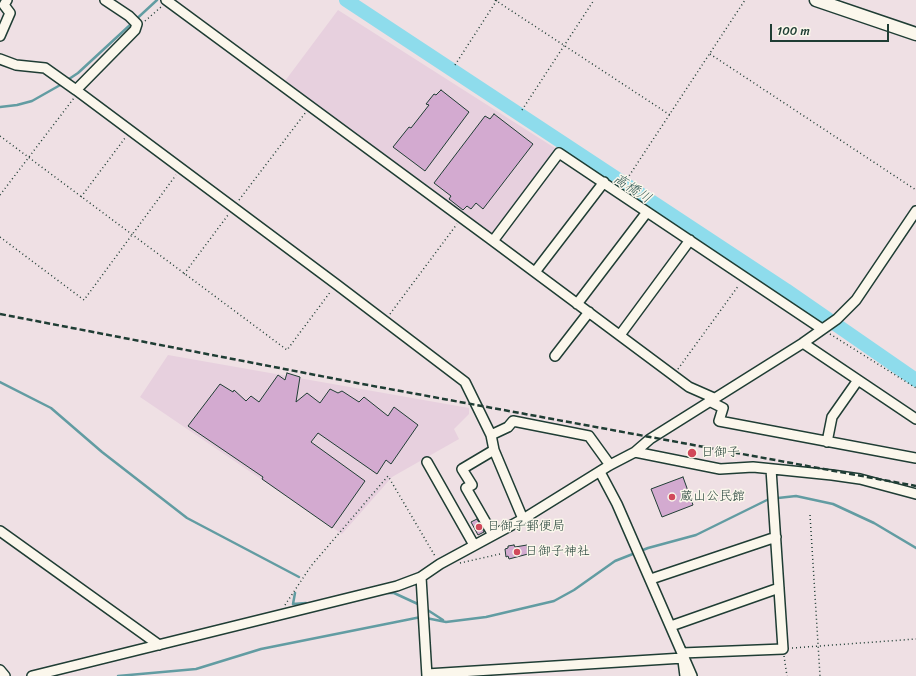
<!DOCTYPE html>
<meta charset="utf-8">
<style>
body{margin:0}
#map{position:relative;width:916px;height:676px;overflow:hidden;background:#efe0e4;font-family:Sriracha,sans-serif}
canvas{display:block}
.scale{position:absolute;left:770px;top:24px;width:119px;height:18px;box-sizing:border-box;border:2px solid #1f3d34;border-top:0;padding-left:5px;font-size:12px;line-height:14px;white-space:nowrap;color:#1f3d34;-webkit-text-stroke:3px #fbf7ec;paint-order:stroke}
</style>
<div id="map">
<canvas width="916" height="676"></canvas>
<div class="scale">100 m</div>
</div>
<script>
const ctx = document.querySelector('canvas').getContext('2d');
ctx.lineJoin = 'round';
function paint(path, color) { ctx.fillStyle = color; ctx.fill(path, 'evenodd'); }
const poly = rows => new Path2D(rows.map(r => 'M' + r).join(''));
function trace(path, color, width, dash) { ctx.strokeStyle = color; ctx.lineWidth = width; ctx.lineCap = dash ? 'butt' : 'round'; ctx.setLineDash(dash || []); ctx.stroke(path); }
function drawText(font, color, halo, rows, align = 'center') {
  ctx.font = font + ' Sriracha,"Klee One",sans-serif'; ctx.lineWidth = 3; ctx.setLineDash([]); ctx.textBaseline = 'middle'; ctx.strokeStyle = halo; ctx.fillStyle = color; for (const [text, x, y, turn = 0] of rows) {
    ctx.save(); ctx.translate(x, y); ctx.rotate((+turn || 0) * Math.PI / 180); ctx.textAlign = isNaN(turn) ? turn : align; if (halo) ctx.strokeText(text, 0, 0); ctx.fillText(text, 0, 0); ctx.restore();
  }
}
paint(poly([
 [338,10,558,150,496,232,489,234,285,81],
 [168,355,469,408,469,414,454,429,459,439,392,477,342,534,140,397]
]), '#e7d0de');
trace(poly([
 [66,81,78,73,157,0],
 [0,107,17,105,32,101,62,84],
 [0,382,51,408,102,452,187,518,299,577],
 [295,593,293,604,306,603],
 [388,593,394,593,420,605],
 [426,609,443,620],
 [426,618,446,622,486,617,554,601,574,590,615,561,648,548,696,535,769,499,796,496,833,504,874,523,916,548],
 [118,676,196,669,261,649,421,617]
]), '#629ca2', 2.5);
trace(poly([
 [346,0,786,290,916,380]
]), '#8edcec', 14);
const building = poly([
 [441,90,469,112,425,171,393,147,409,127,411,128,429,105,426,104,434,94,436,95,441,90],
 [494,114,533,144,483,209,476,203,471,209,467,206,463,210,449,199,451,196,434,183,485,116,490,119,494,114],
 [287,373,300,377,296,402,307,393,320,403,330,389,338,393,342,391,359,402,364,397,388,416,394,407,418,425,391,464,386,460,377,474,318,433,311,442,365,481,332,528,262,479,263,477,188,426,220,384,233,392,234,390,246,401,251,396,259,402,278,375,285,380,287,373],
 [683,477,693,505,662,517,651,489,683,477],
 [477,519,484,532,478,535,471,522,477,519],
 [514,545,515,547,527,545,528,554,509,559,508,556,506,557,505,549,508,548,508,546,514,545]
]);
paint(building, '#d3aad0');
trace(building, '#1f3d34', 1);
const minor = poly([
 [166,0,493,241,559,153,822,329],
 [0,36,10,13,4,5,7,0],
 [0,59,16,65,45,68,76,90,135,30,137,24,129,16,105,0],
 [76,90,336,284,465,382,491,435],
 [493,241,689,387,714,398],
 [535,272,604,182],
 [577,304,647,212],
 [620,335,690,240],
 [803,343,916,419],
 [555,356,589,312],
 [709,401,723,408,719,421,916,458],
 [827,442,832,417,858,380],
 [494,450,491,435,508,427,513,421,589,436,610,465],
 [635,452,720,469,753,467,832,475,860,479,916,494],
 [427,462,474,545],
 [600,472,617,504,682,653,685,676],
 [0,531,159,645],
 [493,535,466,488,472,485,462,469,494,450,523,519],
 [421,577,427,676],
 [651,579,776,537],
 [671,626,779,588],
 [0,670,5,676],
 [427,674,683,658],
 [32,676,397,586,421,577,440,564,523,519,610,465,635,452,650,439,803,343,837,319,856,300,916,211],
 [692,676,682,653,783,649,771,469]
]);
const major = poly([
 [816,0,916,34]
]);
trace(minor, '#1f3d34', 12);
trace(major, '#1f3d34', 15);
trace(poly([
 [495,0,670,115],
 [145,21,161,7],
 [710,54,916,190],
 [455,65,497,0],
 [522,110,594,0],
 [0,136,287,350,331,291],
 [627,179,745,0],
 [0,195,74,98],
 [81,197,125,138],
 [239,200,306,112],
 [0,237,84,300,176,175],
 [184,274,228,215],
 [390,314,457,224],
 [830,334,916,388],
 [678,369,739,285],
 [810,515,820,676],
 [460,563,500,554],
 [285,605,311,566,388,476,435,556],
 [792,648,916,639],
 [784,656,787,676]
]), '#1f3d34', 1.5, [1, 3]);
trace(minor, '#fbf7ec', 9);
trace(major, '#fbf7ec', 12);
trace(poly([
 [0,314,357,383,916,486]
]), '#1f3d34', 2.5, [6, 3]);
for (const [x, y, r, color] of [
 [692,453,5,"#d1495b"],
 [672,497,4,"#d1495b"],
 [479,527,4,"#d1495b"],
 [517,552,4,"#d1495b"]
]) { const dot = new Path2D(); dot.arc(x, y, r, 0, 2 * Math.PI); ctx.fillStyle = color; ctx.fill(dot); trace(dot, '#fbf7ec', 1.5); }
drawText('13px', '#1f3d34', '#fbf7ec', [
 ["日御子",701,453],
 ["蔵山公民館",680,497],
 ["日御子郵便局",487,527],
 ["日御子神社",525,552]
], 'left');
drawText('italic 14px', '#355d59', '#fbf7ec', [
 ["高橋川",632,189,33]
]);
</script>
